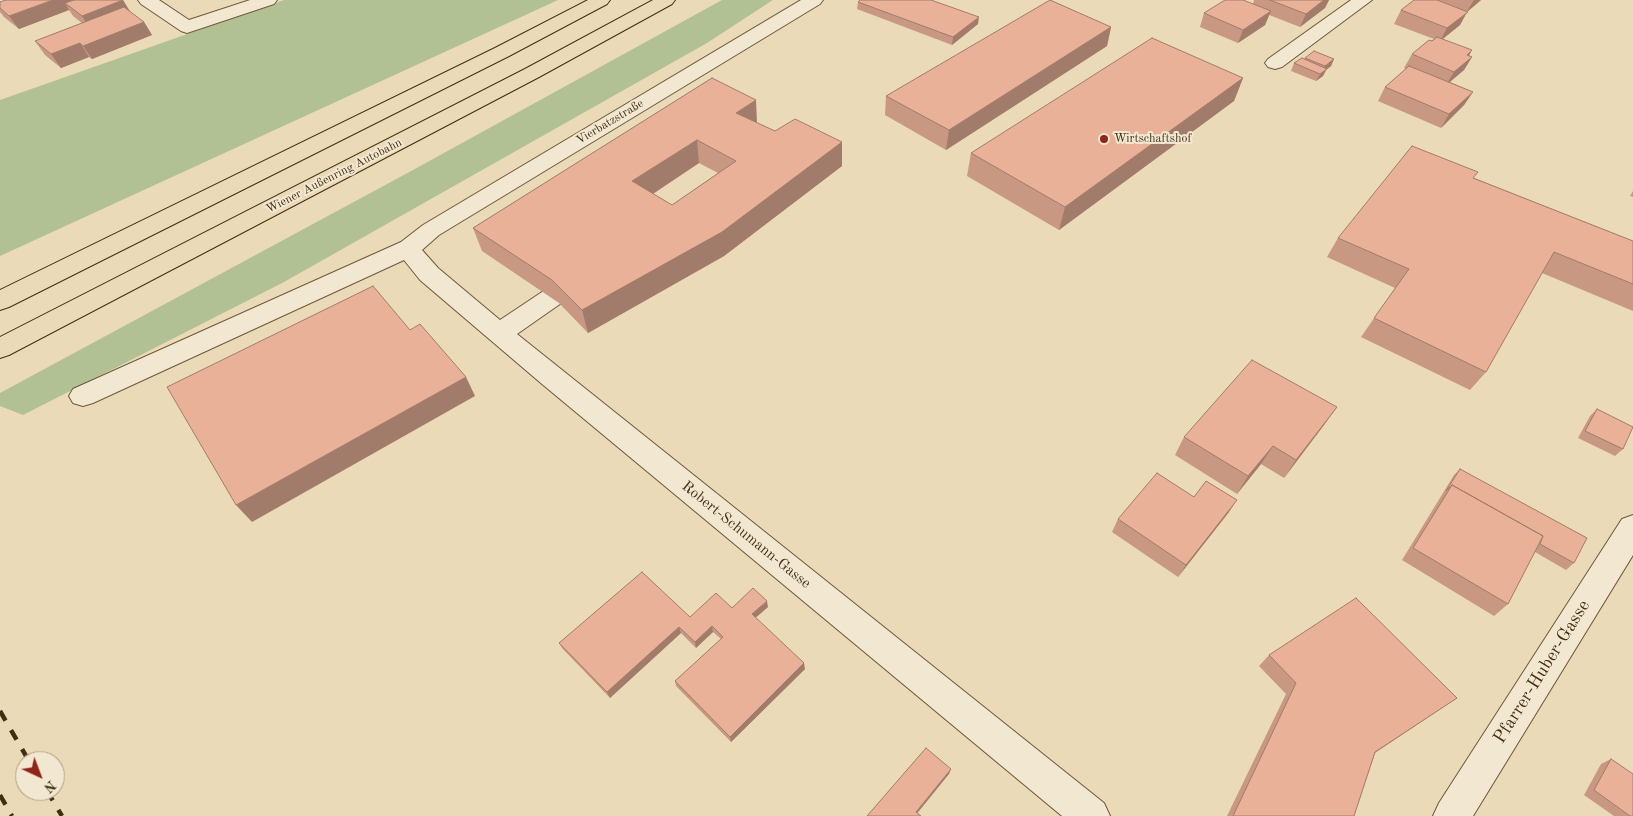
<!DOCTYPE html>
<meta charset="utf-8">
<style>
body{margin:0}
#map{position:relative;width:1633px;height:816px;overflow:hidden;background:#ebdab8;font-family:"Old Standard TT",serif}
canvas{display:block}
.north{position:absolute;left:15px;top:751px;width:50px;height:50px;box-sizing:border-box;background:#f2e7d1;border:1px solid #ac9d84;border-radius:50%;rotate:137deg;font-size:14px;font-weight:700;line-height:20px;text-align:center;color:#422d10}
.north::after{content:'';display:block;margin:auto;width:18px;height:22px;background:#8f2418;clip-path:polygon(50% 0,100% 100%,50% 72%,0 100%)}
</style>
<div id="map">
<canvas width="1633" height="816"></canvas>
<div class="north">N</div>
</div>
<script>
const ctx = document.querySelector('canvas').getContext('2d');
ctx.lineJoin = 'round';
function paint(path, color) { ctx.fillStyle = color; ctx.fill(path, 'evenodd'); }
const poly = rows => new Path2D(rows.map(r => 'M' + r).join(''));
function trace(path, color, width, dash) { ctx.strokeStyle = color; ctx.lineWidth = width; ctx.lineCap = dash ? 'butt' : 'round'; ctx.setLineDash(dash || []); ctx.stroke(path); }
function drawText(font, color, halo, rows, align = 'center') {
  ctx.font = font + ' "Old Standard TT",serif'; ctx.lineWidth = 4; ctx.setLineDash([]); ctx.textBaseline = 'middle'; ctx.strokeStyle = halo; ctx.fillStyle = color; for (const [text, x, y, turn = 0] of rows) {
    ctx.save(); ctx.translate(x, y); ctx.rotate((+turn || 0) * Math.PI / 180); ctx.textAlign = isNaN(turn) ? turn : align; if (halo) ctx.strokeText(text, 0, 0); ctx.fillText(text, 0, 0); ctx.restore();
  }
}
paint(poly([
 [284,0,558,0,0,256,0,100],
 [722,0,773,0,707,43,284,282,23,415,0,406,0,393,413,170]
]), '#b2c193');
const minor = poly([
 [138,0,159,0,189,20,250,0,277,0,274,4,187,33,181,31,141,4,138,0],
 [801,0,823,0,820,4,439,235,422,250,438,268,500,320,542,292,551,289,560,292,563,298,560,304,517,334,1104,803,1110,816,1062,816,542,384,420,280,404,260,93,403,83,406,73,403,69,396,73,389,401,242,423,225,801,0],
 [1351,0,1372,0,1282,67,1275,69,1268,67,1265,63,1268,59,1351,0],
 [1633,515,1633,555,1473,816,1433,816,1439,803,1622,519,1633,515]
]);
const highway = poly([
 [588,0,610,0,607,4,509,56,9,307,0,310,0,290,495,48,588,0],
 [653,0,675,0,672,4,539,77,9,355,0,358,0,337,525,69,653,0]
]);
trace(minor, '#6c583a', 2);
trace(highway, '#422d10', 2);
paint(minor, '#f2e7d1');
paint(highway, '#ebdab8');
trace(poly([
 [0,711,29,761],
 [47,791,62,816],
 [0,795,12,816]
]), '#422d10', 4.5, [11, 11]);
paint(poly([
 [123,0,130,12,144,22,152,35,92,59,89,57,61,68,45,55,35,41,82,23,73,16,69,10,19,29,4,17,0,12,0,2],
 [1254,0,1329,0,1325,8,1300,27,1269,15,1265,25,1238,43,1200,27,1204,13,1253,4],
 [1414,0,1481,0,1467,12,1460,25,1443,39,1472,57,1464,70,1450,82,1473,92,1464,105,1441,128,1378,101,1385,87,1406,69,1404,68,1412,54,1434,39,1394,24,1401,10],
 [858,2,978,24,952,45,857,9],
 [1111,27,1107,46,946,150,885,115,886,96],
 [1305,58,1334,59,1331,66,1326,70,1323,76,1316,81,1291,71,1294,63,1304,59],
 [712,78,757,123,775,131,842,142,842,166,724,256,588,333,559,303,482,251,473,228],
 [699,163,718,173,672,205,653,194],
 [1243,78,1234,101,1059,230,967,176,971,153],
 [1474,178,1633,241,1633,311,1542,273,1486,372,1470,390,1361,337,1395,288,1327,257,1338,238],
 [1633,191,1633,197,1630,196],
 [1337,407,1324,425,1284,478,1261,464,1237,494,1175,455,1184,437],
 [1597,409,1623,449,1615,456,1578,438,1590,416],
 [1460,469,1574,563,1566,570,1535,552,1508,604,1494,616,1402,560,1454,475],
 [1194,497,1229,512,1178,577,1112,532,1118,519],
 [768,607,755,618,805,669,731,742,676,686,675,681,721,639,713,632,696,648,681,633,610,698,562,648,559,643,690,617,732,608],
 [1269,655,1457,698,1375,753,1354,816,1227,816,1286,694,1259,666],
 [1611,759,1633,816,1614,816,1584,795,1601,764]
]), '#c89883');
paint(poly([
 [53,0,82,0,65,3,69,10,19,29,9,16],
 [123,0,131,13,90,29,82,16],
 [1324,0,1329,0,1325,8,1300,27,1306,14],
 [1474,0,1481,0,1467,12,1460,25,1440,41,1447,28,1466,13],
 [1271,11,1265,25,1238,43,1243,30],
 [979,17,978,24,952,45,953,37],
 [144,22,152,35,92,59,83,46],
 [1111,27,1107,46,946,150,949,130],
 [80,43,89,57,61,68,51,54],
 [1472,50,1465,63,1472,57,1464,70,1446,85,1454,72,1467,55],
 [1334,59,1331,66,1326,70,1323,76,1316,81,1325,66],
 [1243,78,1234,101,1059,230,1065,207],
 [1473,92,1464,105,1441,128,1449,114],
 [756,100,757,123,736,113],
 [697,140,699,163,636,205,632,181],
 [842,142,842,166,724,256,588,333,582,310],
 [466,377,475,396,252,522,236,505],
 [1337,407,1324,425,1284,478,1296,460],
 [1273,446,1261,464,1237,494,1248,476],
 [1237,500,1229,512,1178,577,1186,565],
 [767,601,768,607,753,620,752,614],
 [712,626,713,632,696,648,695,642],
 [679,627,681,633,610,698,607,692],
 [804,663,805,669,731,742,730,737],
 [1457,698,1442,708,1362,761,1375,752],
 [951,769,949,774,915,816,916,812]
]), '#a27c6a');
const building = poly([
 [6,0,53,0,9,16,0,8,0,2,6,0],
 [74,0,123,0,82,16,65,3,74,0],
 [860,0,931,0,979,17,953,37,858,2,860,0],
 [1050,0,1111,27,949,130,886,96,1050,0],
 [1225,0,1243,0,1271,11,1243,30,1204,13,1225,0],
 [1270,0,1324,0,1306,14,1270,0],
 [1414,0,1437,0,1468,12,1447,28,1401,10,1414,0],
 [124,7,144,22,83,46,80,43,51,54,35,41,124,7],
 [1437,37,1472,50,1467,55,1472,57,1454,72,1412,54,1429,40,1432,41,1437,37],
 [1152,38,1243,78,1065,207,971,153,1152,38],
 [1314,51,1334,59,1325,66,1305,58,1314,51],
 [1302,58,1327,69,1320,74,1294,63,1302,58],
 [1409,66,1473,92,1449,114,1385,87,1409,66],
 [712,78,756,100,736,113,775,131,795,119,842,142,722,232,582,310,552,280,473,228,712,78],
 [697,140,736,161,672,205,632,181,697,140],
 [1412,146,1478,172,1473,178,1633,241,1633,284,1554,252,1486,372,1374,318,1409,269,1338,238,1412,146],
 [373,286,410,330,420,324,466,377,236,505,167,387,373,286],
 [1252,360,1337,407,1296,460,1273,446,1248,476,1184,437,1252,360],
 [1597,409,1633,427,1623,449,1585,431,1597,409],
 [1460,469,1587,538,1574,563,1540,544,1543,536,1452,485,1446,491,1460,469],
 [1157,473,1194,497,1206,481,1237,500,1186,565,1118,519,1157,473],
 [1452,485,1543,536,1508,604,1413,548,1452,485],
 [642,572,690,617,716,593,732,608,753,588,767,601,752,614,804,663,730,737,675,681,723,637,712,626,695,642,679,627,607,692,559,643,642,572],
 [1356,598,1457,698,1375,752,1354,816,1233,816,1296,683,1269,655,1356,598],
 [926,748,951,769,916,812,921,816,867,816,926,748],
 [1611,759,1633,774,1633,816,1630,816,1594,790,1611,759]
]);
paint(building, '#e8b198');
trace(building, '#a27c6a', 1);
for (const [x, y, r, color] of [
 [1104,139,5,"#8f2418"]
]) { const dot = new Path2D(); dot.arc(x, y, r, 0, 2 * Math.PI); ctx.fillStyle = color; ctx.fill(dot); trace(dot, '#f2e7d1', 2); }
drawText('12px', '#422d10', '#f2e7d1', [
 ["Vierbatzstraße",610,122,-31],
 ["Wiener Außenring Autobahn",334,176,-27]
]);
drawText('12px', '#422d10', '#f2e7d1', [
 ["Wirtschaftshof",1114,139]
], 'left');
drawText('15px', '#422d10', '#f2e7d1', [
 ["Robert-Schumann-Gasse",746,535,39]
]);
drawText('18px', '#422d10', '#f2e7d1', [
 ["Pfarrer-Huber-Gasse",1542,672,-58]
]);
</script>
